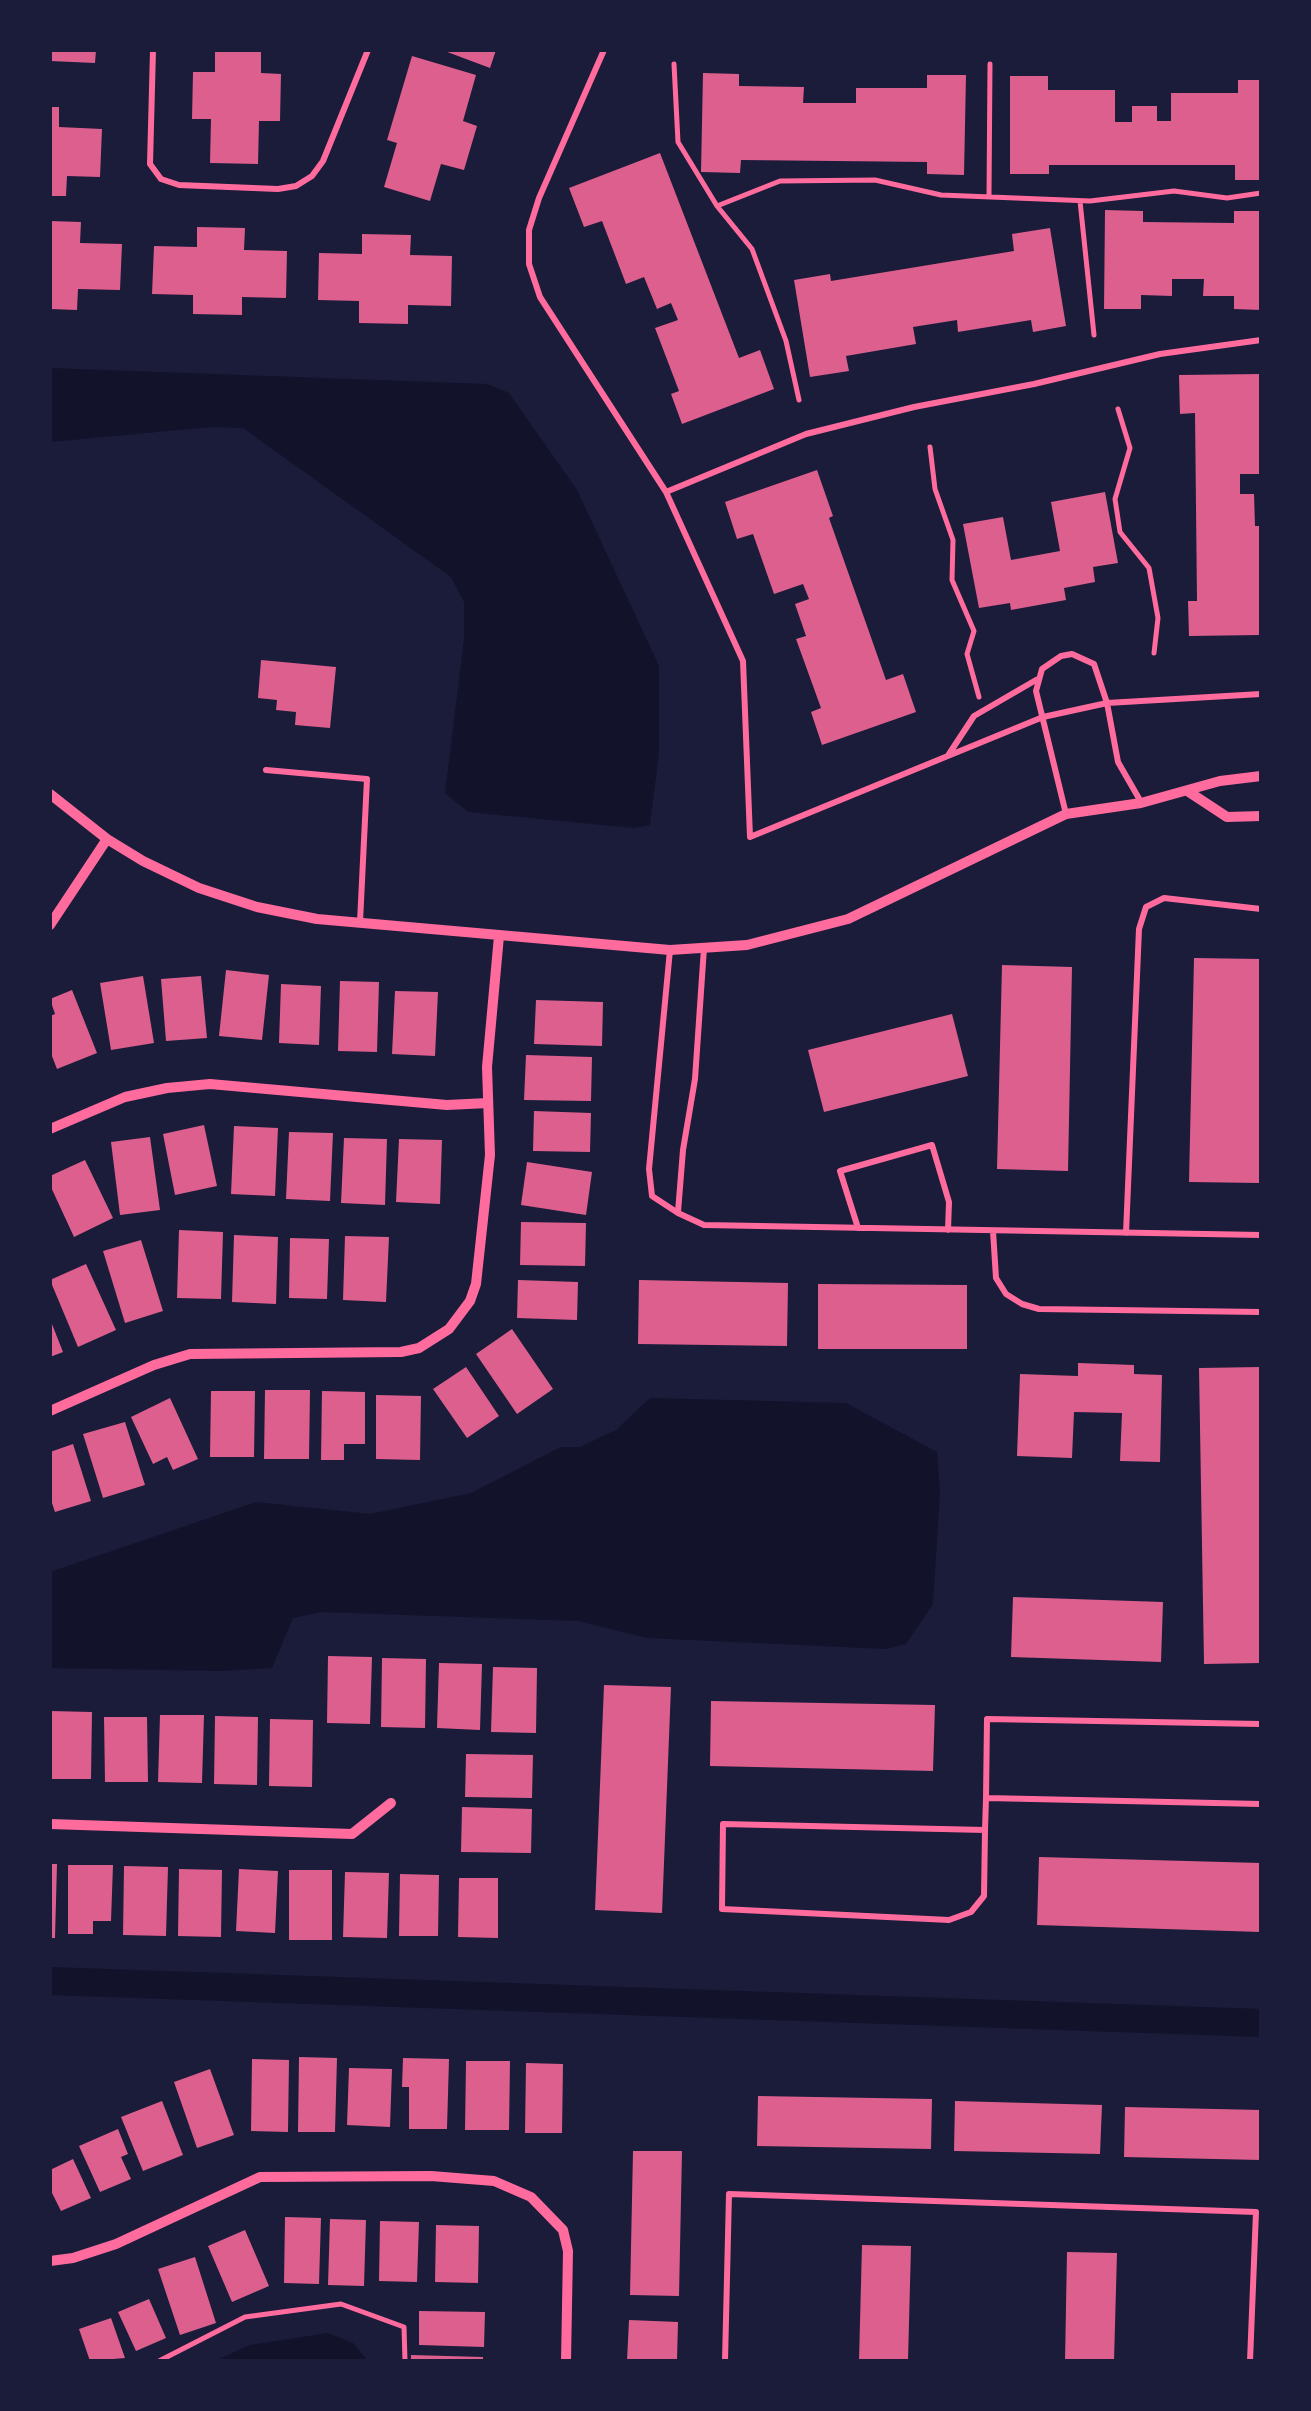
<!DOCTYPE html>
<style>
body{margin:0}
#map{position:relative;width:1311px;height:2411px;overflow:hidden;background:#1b1b3a;font-family:"Source Sans 3",sans-serif}
canvas{display:block}
.frame{position:absolute;inset:0;border:52px solid #1b1b3a;pointer-events:none}
</style>
<div id="map">
<canvas width="1311" height="2411"></canvas>
<div class="frame"></div>
</div>
<script>
const ctx = document.querySelector('canvas').getContext('2d');
ctx.lineJoin = 'round';
function paint(path, color) { ctx.fillStyle = color; ctx.fill(path, 'evenodd'); }
const poly = rows => new Path2D(rows.map(r => 'M' + r).join(''));
function trace(path, color, width, dash) { ctx.strokeStyle = color; ctx.lineWidth = width; ctx.lineCap = dash ? 'butt' : 'round'; ctx.setLineDash(dash || []); ctx.stroke(path); }
paint(poly([
 [50,368,487,384,509,393,577,490,659,666,659,752,650,825,634,828,468,812,445,793,464,640,464,602,451,577,243,428,211,427,50,442],
 [650,1398,846,1403,937,1452,940,1491,933,1604,906,1644,886,1649,647,1638,578,1621,321,1612,293,1618,272,1668,223,1671,50,1668,50,1572,256,1502,370,1514,471,1493,561,1447,580,1447,616,1430],
 [328,2333,353,2343,368,2361,215,2361,250,2345]
]), '#12122b');
trace(poly([
 [50,1981,1261,2023]
]), '#12122b', 28);
paint(poly([
 [50,50,96,50,95,63,50,61],
 [215,50,261,50,261,73,281,74,280,121,259,121,258,164,210,163,211,119,192,119,193,72,215,72],
 [442,50,496,50,490,68],
 [412,56,476,75,463,121,477,126,464,170,441,164,430,201,384,187,397,143,387,140],
 [703,73,739,74,739,86,804,87,803,103,856,103,856,88,927,88,927,75,966,75,964,175,927,174,927,162,741,160,740,173,701,172],
 [1010,76,1048,76,1048,90,1115,90,1115,122,1132,122,1132,106,1157,106,1157,121,1171,121,1171,93,1238,93,1238,80,1261,80,1261,180,1235,180,1235,165,1049,165,1049,174,1010,174],
 [50,107,59,107,59,127,102,129,100,177,67,176,66,196,50,196],
 [660,153,739,358,760,350,774,389,682,424,671,394,679,391,655,328,678,320,671,303,657,309,644,277,626,284,602,221,584,227,569,188],
 [1105,210,1143,211,1143,222,1234,223,1234,211,1261,211,1261,310,1234,309,1234,296,1203,296,1204,279,1172,279,1172,296,1141,295,1141,309,1104,309],
 [50,221,81,222,80,243,122,244,120,290,78,289,77,310,50,309],
 [197,227,245,228,244,250,287,251,286,298,242,297,242,315,193,314,193,295,152,294,154,246,197,247],
 [1050,228,1066,326,1033,332,1031,320,958,332,957,320,913,327,916,344,846,356,849,371,810,377,794,280,830,274,831,281,1014,251,1012,234],
 [362,234,411,235,410,255,452,256,451,306,408,305,408,324,359,323,359,301,318,300,319,253,362,254],
 [1261,374,1261,474,1240,474,1240,494,1254,494,1255,526,1261,526,1261,635,1189,636,1188,601,1197,601,1195,413,1180,414,1179,375],
 [817,470,833,516,829,518,886,680,903,674,916,712,822,745,811,712,821,708,796,639,806,636,795,604,809,599,803,584,774,594,753,534,737,539,725,502],
 [1105,492,1118,563,1093,567,1095,582,1064,588,1066,600,1011,610,1010,603,979,608,963,524,1003,517,1011,560,1060,551,1051,502],
 [261,660,336,667,330,728,295,725,296,712,276,710,277,700,258,698],
 [1194,958,1261,959,1259,1183,1189,1182],
 [1002,965,1072,967,1068,1171,997,1169],
 [226,970,269,975,262,1040,219,1036],
 [143,976,154,1043,111,1050,100,983],
 [201,976,207,1038,166,1041,161,979],
 [340,981,379,982,377,1052,338,1051],
 [281,984,321,986,319,1045,279,1043],
 [72,990,97,1053,57,1069,50,1051,50,1016,55,1014,50,999],
 [395,991,438,992,435,1056,392,1054],
 [536,1000,603,1002,602,1046,534,1044],
 [952,1014,968,1076,824,1112,808,1050],
 [526,1055,592,1057,591,1101,524,1100],
 [534,1111,591,1113,590,1152,533,1151],
 [204,1125,217,1186,175,1195,163,1134],
 [234,1126,278,1128,275,1196,231,1194],
 [289,1132,333,1133,330,1201,286,1199],
 [150,1137,160,1210,120,1215,111,1142],
 [344,1138,387,1139,385,1205,341,1203],
 [399,1139,442,1140,440,1204,396,1202],
 [85,1160,113,1218,74,1237,50,1185,50,1176],
 [527,1162,592,1172,586,1215,521,1205],
 [521,1222,586,1223,585,1266,520,1265],
 [179,1230,223,1232,221,1299,177,1298],
 [234,1235,278,1237,276,1304,232,1302],
 [345,1236,389,1237,386,1302,343,1300],
 [290,1238,329,1239,327,1299,289,1298],
 [141,1240,163,1311,125,1323,103,1251],
 [86,1264,116,1330,78,1347,50,1280],
 [518,1280,578,1282,577,1320,517,1318],
 [639,1280,788,1283,787,1346,638,1344],
 [818,1284,967,1285,967,1349,818,1349],
 [50,1319,63,1352,50,1357],
 [512,1329,553,1389,517,1414,476,1354],
 [1078,1363,1134,1365,1134,1374,1162,1375,1160,1462,1120,1461,1122,1413,1074,1412,1072,1458,1017,1456,1020,1374,1078,1376],
 [466,1367,499,1416,467,1438,433,1389],
 [1261,1367,1261,1663,1204,1664,1199,1368],
 [265,1390,310,1390,309,1459,264,1459],
 [211,1391,255,1391,254,1457,210,1457],
 [322,1391,365,1392,365,1444,344,1444,344,1460,321,1460],
 [376,1395,421,1396,420,1460,376,1459],
 [170,1398,198,1459,173,1470,167,1457,153,1464,131,1417],
 [125,1422,145,1485,103,1498,83,1434],
 [73,1444,91,1501,55,1512,50,1497,50,1452],
 [1013,1597,1163,1602,1161,1662,1011,1657],
 [328,1656,372,1657,370,1724,327,1723],
 [382,1658,426,1659,425,1728,381,1727],
 [439,1663,482,1664,480,1730,437,1728],
 [493,1667,537,1668,536,1733,491,1732],
 [604,1685,671,1687,662,1913,595,1910],
 [711,1701,935,1705,933,1771,710,1766],
 [50,1711,92,1712,91,1779,50,1779],
 [160,1715,204,1715,202,1783,158,1782],
 [215,1716,258,1717,257,1785,214,1784],
 [104,1717,147,1717,148,1782,105,1782],
 [270,1719,313,1720,312,1787,269,1786],
 [466,1754,533,1755,532,1798,465,1797],
 [462,1807,532,1809,531,1853,461,1852],
 [1039,1857,1261,1863,1261,1932,1037,1925],
 [50,1864,57,1864,55,1938,50,1938],
 [68,1865,113,1865,111,1921,93,1921,93,1934,68,1934],
 [124,1866,168,1867,166,1936,123,1935],
 [179,1869,222,1870,221,1937,178,1936],
 [239,1869,278,1871,275,1933,236,1931],
 [289,1870,332,1870,332,1940,289,1940],
 [345,1872,389,1873,387,1938,343,1937],
 [400,1874,439,1875,438,1936,399,1936],
 [459,1878,498,1878,498,1938,458,1937],
 [299,2057,337,2058,335,2132,298,2132],
 [403,2058,449,2059,447,2129,409,2129,409,2087,402,2087],
 [252,2059,289,2060,288,2132,251,2131],
 [466,2061,510,2061,509,2130,465,2130],
 [526,2063,563,2064,562,2133,525,2133],
 [349,2068,392,2069,390,2127,347,2125],
 [210,2069,234,2135,197,2148,174,2082],
 [758,2096,932,2099,931,2149,757,2146],
 [162,2101,183,2155,143,2171,121,2117],
 [955,2101,1102,2105,1100,2154,954,2151],
 [1125,2107,1261,2110,1261,2160,1124,2157],
 [118,2129,128,2154,121,2157,131,2179,100,2192,79,2146],
 [633,2151,682,2151,679,2296,630,2295],
 [73,2159,91,2198,61,2211,50,2189,50,2170],
 [285,2217,321,2218,319,2284,284,2283],
 [330,2219,366,2220,364,2286,328,2285],
 [380,2221,419,2222,417,2282,379,2281],
 [436,2225,479,2226,478,2283,435,2282],
 [245,2230,269,2286,232,2302,208,2246],
 [862,2245,911,2246,908,2361,859,2361],
 [1067,2252,1117,2253,1114,2361,1065,2361],
 [195,2257,216,2323,180,2335,158,2269],
 [149,2299,166,2338,136,2351,118,2312],
 [419,2311,485,2312,484,2347,419,2345],
 [111,2318,125,2358,90,2361,79,2329],
 [629,2320,678,2322,677,2361,627,2361],
 [411,2355,483,2357,483,2361,411,2361]
]), '#dd5f8e');
trace(poly([
 [674,64,678,142,717,206,752,249,786,341,799,400],
 [989,196,990,64],
 [1080,201,1094,335],
 [717,206,780,181,875,180,941,195,1090,201,1174,191,1227,198,1261,193],
 [1118,409,1130,448,1115,499,1120,532,1149,568,1158,618,1154,653],
 [930,447,935,489,953,540,952,580,974,631,967,654,979,697],
 [159,2361,245,2317,341,2304,404,2327,405,2361]
]), '#ff6b9d', 5);
trace(poly([
 [153,50,150,164,161,179,179,185,278,189,296,186,312,176,323,161,368,50],
 [604,50,539,198,529,230,529,264,540,297,666,492,743,661,750,837,1043,717,1107,703,1261,694],
 [666,492,806,434,914,407,1034,384,1160,354,1261,340],
 [949,754,974,716,1036,680],
 [266,770,367,779,360,922],
 [1066,814,1036,691,1042,669,1061,656,1072,654,1094,664,1107,703,1118,762,1141,802],
 [670,950,649,1169,652,1196,678,1213,704,1225,1261,1235],
 [678,1212,683,1150,695,1079,704,948],
 [858,1228,840,1171,932,1145,949,1202,948,1230],
 [993,1231,996,1278,1006,1294,1022,1304,1039,1309,1261,1312],
 [1126,1233,1139,929,1146,907,1164,898,1261,909],
 [986,1798,987,1719,1261,1724],
 [985,1830,723,1824,722,1909,949,1920,971,1912,984,1896,985,1830,986,1798,1261,1804],
 [725,2361,729,2194,1256,2212,1250,2361]
]), '#ff6b9d', 6);
trace(poly([
 [1189,792,1227,817,1261,816],
 [50,794,107,839,143,861,199,888,257,907,317,919,670,950,747,945,848,919,1066,814,1141,803,1220,781,1261,776],
 [50,925,107,839],
 [50,1129,125,1097,167,1088,210,1084,447,1105,488,1103],
 [50,1411,154,1365,190,1354,401,1352,419,1348,449,1329,470,1301,476,1284,490,1155,487,1067,499,936],
 [50,1824,352,1834,391,1803],
 [50,2261,73,2258,116,2244,260,2177,431,2176,494,2181,531,2197,563,2230,568,2251,566,2361]
]), '#ff6b9d', 10);
</script>
